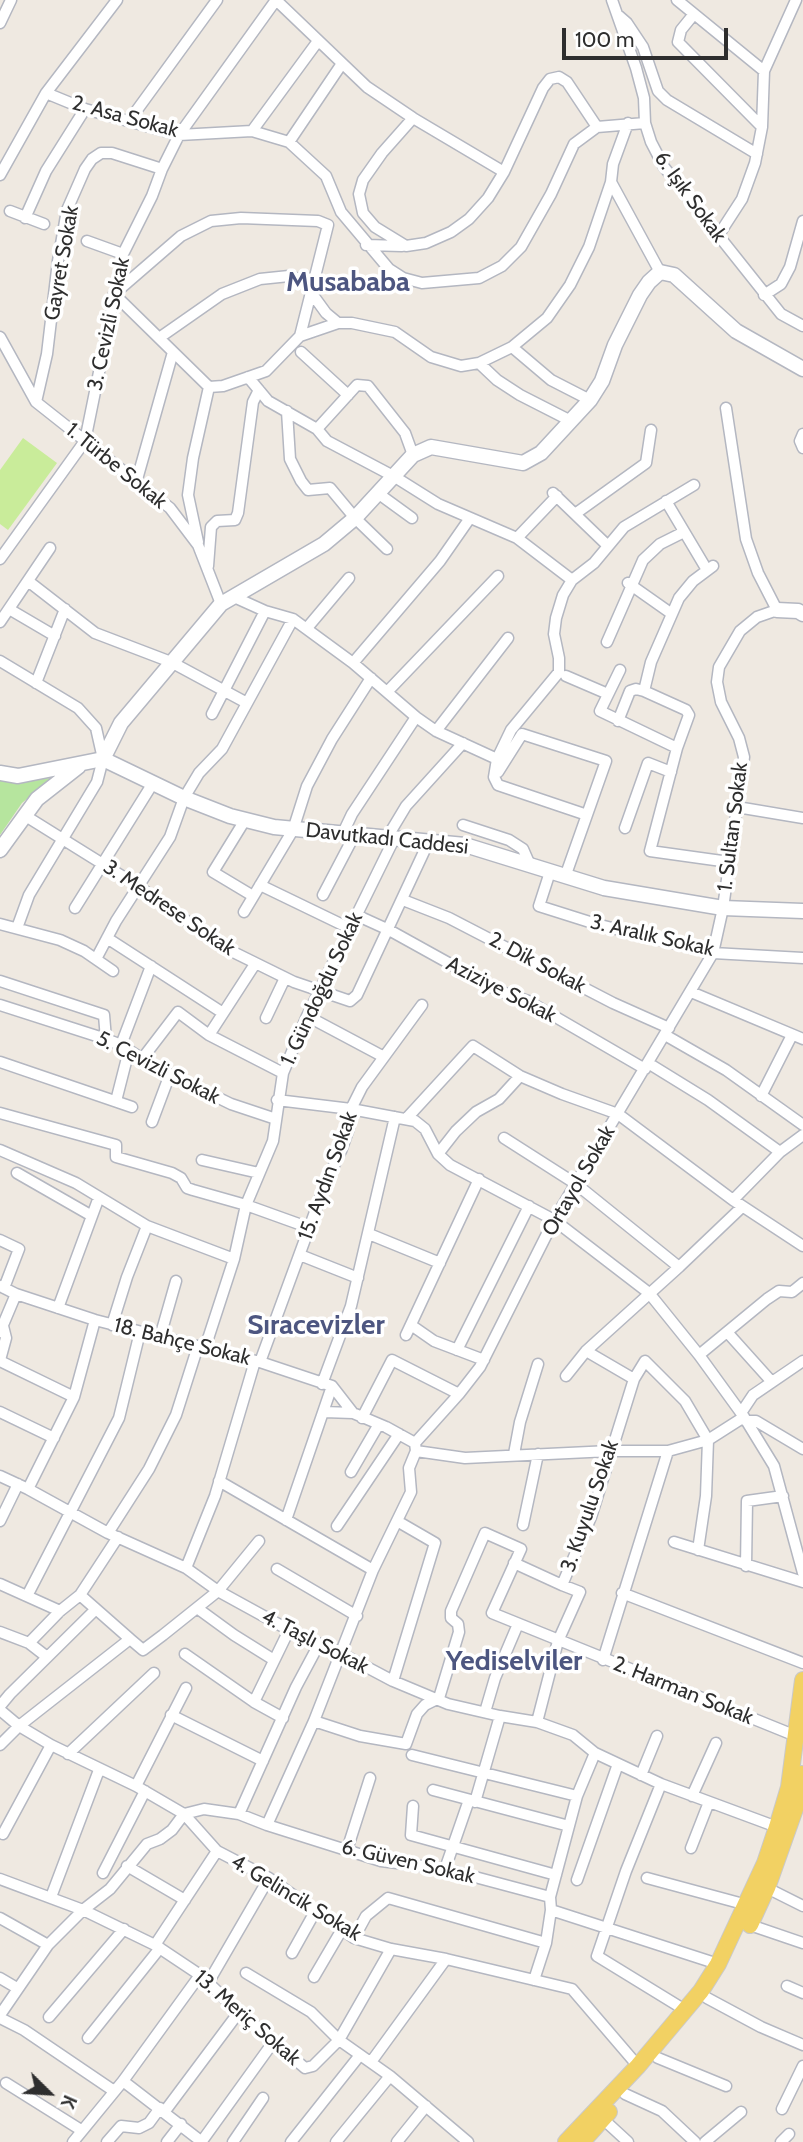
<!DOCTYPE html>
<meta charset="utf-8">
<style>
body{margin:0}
#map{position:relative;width:803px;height:2142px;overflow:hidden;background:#efe9e1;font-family:Cabin,sans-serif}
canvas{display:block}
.north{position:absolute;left:14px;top:2058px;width:70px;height:70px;-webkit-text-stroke:5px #fff;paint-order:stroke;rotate:114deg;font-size:19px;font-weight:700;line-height:28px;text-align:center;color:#2e2e2e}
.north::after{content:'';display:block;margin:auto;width:24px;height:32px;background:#2e2e2e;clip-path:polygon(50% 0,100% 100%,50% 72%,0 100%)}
.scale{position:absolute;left:562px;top:28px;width:166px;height:32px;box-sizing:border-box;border:4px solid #2e2e2e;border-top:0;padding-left:9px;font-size:21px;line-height:24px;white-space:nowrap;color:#2e2e2e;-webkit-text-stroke:5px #fff;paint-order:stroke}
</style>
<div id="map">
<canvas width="803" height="2142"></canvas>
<div class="north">K</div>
<div class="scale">100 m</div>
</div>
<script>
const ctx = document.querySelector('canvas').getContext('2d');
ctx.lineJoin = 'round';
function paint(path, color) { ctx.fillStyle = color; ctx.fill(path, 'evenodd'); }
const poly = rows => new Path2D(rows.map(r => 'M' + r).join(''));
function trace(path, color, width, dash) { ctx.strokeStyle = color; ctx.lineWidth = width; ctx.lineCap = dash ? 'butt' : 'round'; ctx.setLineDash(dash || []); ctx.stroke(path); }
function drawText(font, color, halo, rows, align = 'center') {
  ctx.font = font + ' Cabin,sans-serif'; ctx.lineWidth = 7; ctx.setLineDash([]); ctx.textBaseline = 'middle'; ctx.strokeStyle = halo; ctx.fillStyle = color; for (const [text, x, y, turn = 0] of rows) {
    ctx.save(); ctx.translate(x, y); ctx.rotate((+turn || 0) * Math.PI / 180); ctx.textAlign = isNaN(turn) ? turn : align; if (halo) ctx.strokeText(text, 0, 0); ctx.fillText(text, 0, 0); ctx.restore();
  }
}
paint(poly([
 [0,778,18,780,52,778,22,803,0,835]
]), '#b6e59e');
paint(poly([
 [23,438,57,463,8,530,0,524,0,470]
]), '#c9ec9a');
const street = poly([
 [276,0,367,87,413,118,504,172],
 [612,0,636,68,644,98,645,123,651,142,664,167,781,314,803,326],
 [677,0,764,71],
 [694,14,681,30,678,42,762,127],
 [619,16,627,23,643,47,658,91,667,100,757,154],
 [0,23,11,0],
 [46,93,85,109,179,135,252,131,289,142,326,176,341,212,389,269,403,278,422,283,479,278,502,266,521,247,551,194,574,144,597,127,645,123],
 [413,118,382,153,363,180,359,194,363,213,375,227,406,246,426,243,451,232,469,219,488,198,504,172,543,88,550,79,559,77,567,82,597,127],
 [129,121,217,0],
 [628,123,613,164,611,182,660,272],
 [252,131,318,41],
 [289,142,341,65],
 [0,175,46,93,117,0],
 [10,211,44,224],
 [25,218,46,171,85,109],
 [718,236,742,199,755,163,762,127,764,71,796,0],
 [87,241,123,254],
 [366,245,402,246],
 [764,295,781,284,790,267,803,221],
 [0,337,36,402,170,508,198,545,221,604],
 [159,338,222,294,260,279,289,276,302,280,326,313,338,323],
 [512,347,551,380,590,400],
 [301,352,348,395],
 [479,363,497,380,520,395,571,421],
 [248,377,268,401,317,429,327,441,395,477,438,504,517,538,572,580],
 [209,387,223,386,266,371,300,336,338,323,352,323,395,332,431,357,461,366,479,363,512,347,547,318,570,285,589,247,611,182],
 [209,387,114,294,181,236,211,221,241,218,318,221,328,225,300,336],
 [36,402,47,354,58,261,67,210,85,169,92,159,101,153,112,153,162,169],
 [287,411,290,459,301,481,308,490,330,488,355,518,387,549],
 [317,429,357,385,368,386,405,433,413,455],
 [803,434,800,441,803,448],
 [136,483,173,352],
 [553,493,608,546],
 [379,494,412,518],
 [666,501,707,570],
 [575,514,646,463,651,430],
 [517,538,557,496],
 [198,542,188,495,193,458,209,387],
 [0,559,85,441,123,254,152,196,162,169,179,135,276,0],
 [208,566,211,527,217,521,235,520,238,513,253,402,259,390],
 [28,581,95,633,171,662,247,703],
 [628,583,672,614],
 [234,597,265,611,293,619,353,663,416,717,436,731,497,759],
 [9,609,55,636],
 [0,622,50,548],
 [307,628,349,578],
 [607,642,643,560,660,544,684,532],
 [0,661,78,708,96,728,103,759,97,782,29,895,17,928],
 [353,663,440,561,470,518],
 [620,670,600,711,677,748],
 [566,676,608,694],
 [36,683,65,609],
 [644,691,686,710,689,715,677,748,650,851,729,862],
 [387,692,498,576],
 [212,714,265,611],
 [618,721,630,691,636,689,644,691,651,662,679,598,693,581,713,566],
 [436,731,508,638],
 [498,772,522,734,606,761,565,877],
 [737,807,803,818],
 [24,815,138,886,223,947,294,982,350,1001,357,995,429,841],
 [587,815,498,785,494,777,497,759,511,730,559,672,559,658,554,634,556,618,563,595,572,580,594,563,624,527,694,485],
 [245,820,213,872,253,896],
 [463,825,509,840,523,849,530,865],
 [625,828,648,763,671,772],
 [343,833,352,814,416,717],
 [388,836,406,806,463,743],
 [550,872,539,906,596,924,713,953,803,958],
 [260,885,349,928],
 [323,895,355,834],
 [403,900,449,918,613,1003,669,1028],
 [75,908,153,783],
 [244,912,293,830,307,786,332,739,371,678],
 [356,915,389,930,499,991,528,1001,645,1069],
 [0,924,60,940,84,951,113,971],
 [107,938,223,1013],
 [96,959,116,921,170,837,184,798,199,773,222,749,293,619],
 [0,981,104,1015,106,1039],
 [691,992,803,1039],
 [0,1005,106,1039,121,1045,153,1066,231,1104,276,1119],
 [307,1016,384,1057],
 [266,1018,285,978],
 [209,1035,255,964],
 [665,1035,726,1070,803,1125],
 [121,1045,151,966],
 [142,1059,178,1012,209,1035,283,1073],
 [0,1062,132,1107],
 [648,1063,708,1100,780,1152],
 [761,1096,792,1035],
 [277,1100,351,1109,415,1121,425,1129,438,1154,450,1165,554,1220,649,1293,699,1355,744,1417,774,1466,803,1573],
 [116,1101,129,1050],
 [0,1113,116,1145,116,1157,172,1173,181,1178,187,1188,193,1190,246,1205,310,1228],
 [406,1119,473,1046,520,1076,562,1094,618,1114,733,1200,803,1246],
 [152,1122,170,1074],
 [504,1138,576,1184,679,1267],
 [0,1150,76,1183,147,1226,234,1259],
 [438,1154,456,1131,476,1112,499,1099,520,1076],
 [202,1160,259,1173],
 [17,1173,92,1216],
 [733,1200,780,1152,803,1135],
 [369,1234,440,1263],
 [0,1240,19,1249,4,1288],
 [300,1255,358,1278],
 [0,1286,16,1294,95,1320,260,1362,332,1386,353,1413,386,1427,415,1443],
 [58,1308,99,1197],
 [112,1325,127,1277,147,1226],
 [411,1325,434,1341,484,1360],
 [0,1332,16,1294],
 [727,1332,771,1381],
 [406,1335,479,1179],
 [160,1337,176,1281],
 [205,1348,234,1259,246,1205,273,1141,283,1073,307,1016,395,837],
 [457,1350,529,1206],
 [586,1351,634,1379],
 [699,1355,767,1299,779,1291,792,1292,803,1283],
 [0,1360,6,1338,3,1326],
 [0,1361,74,1397],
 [260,1362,326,1182,341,1151,349,1128,351,1109,362,1087,422,1005],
 [566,1376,586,1351,679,1267,742,1207],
 [322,1384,351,1306,395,1117],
 [0,1412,54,1438],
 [324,1412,353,1413],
 [741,1413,753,1395,803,1361],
 [362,1418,392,1360,459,1394],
 [746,1421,756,1421,803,1449],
 [415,1443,459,1394,480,1367,554,1220,713,953,723,908,744,757,739,738,721,702,717,682,719,667,740,631,757,617,777,610,758,573,746,539,726,408],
 [416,1451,465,1458,610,1451,668,1451,708,1440,744,1417],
 [514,1454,520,1422,538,1364],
 [351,1472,379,1424],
 [0,1476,28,1489,108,1533,186,1568,218,1591,289,1630,342,1654,393,1681,448,1704,500,1716,537,1722,573,1735,595,1753,661,1784,777,1827],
 [219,1481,373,1570],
 [28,1489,74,1397,95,1320],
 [286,1520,332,1386],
 [0,1521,18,1484],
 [523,1525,538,1454],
 [337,1526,399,1434],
 [108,1533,149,1469,176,1415,198,1346],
 [674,1542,803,1582],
 [514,1563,562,1585],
 [746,1566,747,1501,783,1496],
 [186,1568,215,1496,255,1361],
 [277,1569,357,1616],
 [0,1584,60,1611],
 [622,1593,803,1663],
 [80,1595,130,1639],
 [27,1596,119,1418,140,1332],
 [197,1608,234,1635,274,1660],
 [0,1632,29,1643,47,1657],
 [29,1643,60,1611,80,1595,118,1537],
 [185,1654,254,1702,283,1718],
 [603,1660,668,1451],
 [393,1681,435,1543,397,1521],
 [254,1702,289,1630],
 [0,1706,10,1694,96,1609],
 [0,1710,19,1726,51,1745,136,1786,184,1814,217,1851,269,1878,354,1938,391,1949,446,1959,572,1989,638,2066],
 [485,1712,495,1678,518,1624],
 [171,1715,263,1761],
 [314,1721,360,1736,406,1744,417,1714,425,1705,439,1698,459,1632,458,1624,451,1618,451,1611,485,1533,521,1549,492,1613,796,1736],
 [537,1722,558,1641,580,1592,562,1585,591,1517,634,1379,645,1361,685,1401,708,1440,706,1496,698,1550],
 [0,1745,19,1726,130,1639,143,1650,163,1635,218,1591,259,1541],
 [68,1754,154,1673],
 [412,1755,577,1796],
 [641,1775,657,1736],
 [661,1784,626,1871,597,1956,685,2010],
 [136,1786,186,1688],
 [433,1790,569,1826],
 [692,1796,716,1743],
 [475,1802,500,1716],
 [413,1806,411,1835,556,1875],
 [239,1814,296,1687,319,1644],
 [267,1825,314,1721,373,1570,411,1492,409,1468,416,1451,415,1443],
 [3,1834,51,1745],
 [691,1848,709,1802],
 [347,1850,370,1778],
 [127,1866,185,1900],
 [445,1869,469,1800],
 [103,1873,145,1791],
 [647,1878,747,1905],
 [0,1879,83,1910,155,1945,200,1975,239,2012,305,2068,313,2066,339,2040,390,2076,468,2142],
 [577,1880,618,1764],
 [767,1888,803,1906],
 [51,1897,99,1770],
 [551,1910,718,1964],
 [0,1918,48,1945],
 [750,1925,803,1943],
 [354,1938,366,1916,388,1898,546,1943],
 [155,1945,217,1851],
 [292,1953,316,1910],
 [246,1973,311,2012,339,2040,391,1949],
 [314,1977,341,1931],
 [0,1978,17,1988],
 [534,1980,546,1943,551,1910,550,1897,577,1796,595,1753],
 [208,1983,269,1878],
 [787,1986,803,1993],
 [707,1998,761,2027,803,2045],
 [0,2015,48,1945,83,1910,110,1889,147,1844,160,1839,172,1830,184,1814,204,1809,239,1814,267,1825,381,1861,445,1869,550,1897],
 [49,2017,124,1929],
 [0,2018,24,2030,114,2091],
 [88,2038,160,1948],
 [658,2058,726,2086],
 [371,2062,446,1959],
 [123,2081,202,2142],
 [6,2083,81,2130],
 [625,2094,662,2111,695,2142],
 [782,2109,803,2066],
 [165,2111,239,2012],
 [603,2119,628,2142],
 [202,2141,274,2041],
 [73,2142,123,2081,200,1975],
 [107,2142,121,2126,139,2128,149,2123,160,2108],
 [167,2142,181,2124],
 [233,2142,263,2098],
 [291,2142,360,2055],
 [336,2142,390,2076],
 [397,2142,426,2106],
 [705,2142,741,2112],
 [781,2142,789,2134]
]);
const secondary = poly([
 [777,610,798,611,803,614],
 [103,759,184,798,230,816,274,827,465,845,604,888,723,908,803,911],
 [0,773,18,776,103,759,121,723,221,604,324,544,355,518,413,455,431,447,523,463,541,453,590,400,602,381,615,345,640,295,649,282,660,272,674,275,736,331,803,369],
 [0,850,37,799,79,766]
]);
const primary = poly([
 [750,1925,767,1888,796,1806,801,1774],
 [566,2142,638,2066,701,1991,718,1964,765,1863,777,1827,789,1787,803,1680],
 [582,2142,609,2112]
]);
trace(street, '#b4b7c1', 13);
trace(secondary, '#b4b7c1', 17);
trace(primary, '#c9c9c9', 18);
trace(street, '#fff', 10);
trace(secondary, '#fff', 14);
trace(primary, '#f2d163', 16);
drawText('21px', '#2e2e2e', '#fff', [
 ["2. Asa Sokak",125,117,15],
 ["6. Işık Sokak",690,197,54],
 ["Gayret Sokak",62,263,-80],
 ["3. Cevizli Sokak",109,324,-78],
 ["1. Türbe Sokak",116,466,39],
 ["1. Sultan Sokak",733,827,-83],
 ["Davutkadı Caddesi",387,839,6],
 ["3. Medrese Sokak",169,908,34],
 ["3. Aralık Sokak",652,936,13],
 ["2. Dik Sokak",537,963,28],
 ["1. Gündoğdu Sokak",322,989,-65],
 ["Aziziye Sokak",501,990,27],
 ["5. Cevizli Sokak",158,1068,27],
 ["15. Aydın Sokak",328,1176,-70],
 ["Ortayol Sokak",579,1181,-60],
 ["18. Bahçe Sokak",182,1342,14],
 ["3. Kuyulu Sokak",590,1506,-71],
 ["4. Taşlı Sokak",315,1642,27],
 ["2. Harman Sokak",683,1691,22],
 ["6. Güven Sokak",408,1862,13],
 ["4. Gelincik Sokak",296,1898,31],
 ["13. Meriç Sokak",247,2018,41]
]);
drawText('bold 28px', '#4d5680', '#fff', [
 ["Musababa",348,283],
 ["Sıracevizler",316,1326],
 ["Yediselviler",514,1662]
]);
</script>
